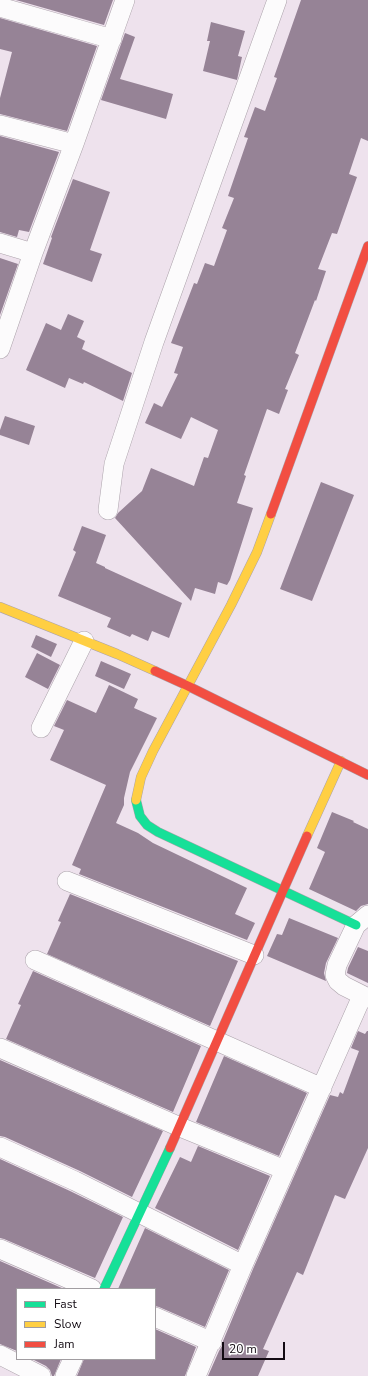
<!DOCTYPE html>
<style>
body{margin:0}
#map{position:relative;width:368px;height:1376px;overflow:hidden;background:#eee2ed;font-family:"Nunito Sans",sans-serif}
canvas{display:block}
.legend{position:absolute;left:16px;top:1288px;width:140px;height:72px;box-sizing:border-box;background:#fff;border:1px solid #a19da1;margin:0;padding:5px 7px;list-style:none;font-size:12px;color:#130b13}
.legend li{display:flex;align-items:center;gap:8px;height:20px}
.legend b{width:20px;border:1px solid #a19da1}
.scale{position:absolute;left:222px;top:1342px;width:63px;height:18px;box-sizing:border-box;border:2px solid #130b13;border-top:0;padding-left:5px;font-size:12px;line-height:14px;white-space:nowrap;color:#130b13;-webkit-text-stroke:3px #fff;paint-order:stroke}
</style>
<div id="map">
<canvas width="368" height="1376"></canvas>
<ul class="legend">
<li><b style="height:5px;background:#16e098"></b>Fast</li>
<li><b style="height:5px;background:#ffcf43"></b>Slow</li>
<li><b style="height:5px;background:#f24e42"></b>Jam</li>
</ul>
<div class="scale">20 m</div>
</div>
<script>
const ctx = document.querySelector('canvas').getContext('2d');
ctx.lineJoin = 'round';
function paint(path, color) { ctx.fillStyle = color; ctx.fill(path, 'evenodd'); }
const poly = rows => new Path2D(rows.map(r => 'M' + r).join(''));
function trace(path, color, width, dash) { ctx.strokeStyle = color; ctx.lineWidth = width; ctx.lineCap = dash ? 'butt' : 'round'; ctx.setLineDash(dash || []); ctx.stroke(path); }
paint(poly([
 [16,0,113,0,104,25],
 [301,0,368,0,368,141,361,138,349,174,357,177,337,234,332,233,318,269,326,271,316,301,315,300,295,353,299,355,285,389,288,390,279,414,267,409,244,475,246,476,237,503,253,508,230,580,227,585,218,582,215,594,195,588,191,601,115,518,118,513,142,491,151,468,194,486,204,457,208,458,218,430,191,417,181,439,145,423,154,403,162,407,178,374,174,373,183,347,171,343,194,283,197,284,205,263,214,266,227,230,222,228,234,198,228,196,248,138,244,137,255,107,265,111,277,78,274,77],
 [0,18,97,46,67,131,0,114,0,98,12,52,0,49],
 [211,22,245,31,238,56,242,57,237,80,203,71,210,41,207,41],
 [125,33,135,37,120,79,173,94,166,119,101,100],
 [0,136,59,152,29,232,19,230,17,237,0,232],
 [73,179,110,192,90,250,102,254,92,282,43,264,52,238,51,237],
 [0,258,18,264,0,315],
 [68,314,84,321,77,337,85,341,82,349,132,373,123,401,84,382,83,384,69,378,65,388,26,370,46,323,61,330],
 [5,416,35,426,29,445,0,435,0,430],
 [321,482,354,495,312,601,280,589],
 [82,526,106,535,96,563,105,567,105,568,182,603,169,638,152,631,148,641,132,634,130,637,107,627,111,618,58,596,76,552,73,550],
 [36,635,57,644,51,657,31,647],
 [37,653,60,665,48,689,25,677],
 [101,661,131,674,124,689,95,676],
 [109,685,138,699,134,708,157,718,130,772,124,798,124,805,116,823,138,833,153,843,247,888,235,914,255,923,247,940,79,874,81,869,72,865,106,785,50,760,64,730,54,726,67,700,96,713],
 [332,812,354,821,353,822,368,829,368,904,361,906,356,911,309,889,325,852,317,848],
 [70,894,238,961,210,1026,47,954,61,922,58,921],
 [289,918,338,938,326,963,324,973,326,981,267,956,277,934,282,935],
 [358,947,368,951,368,983,347,973,348,968],
 [33,971,201,1046,173,1112,6,1039,21,1005,18,1004],
 [358,1031,365,1034,367,1031,368,1031,368,1148,345,1199,335,1195,303,1275,297,1272,263,1349,269,1351,258,1376,208,1376,219,1351,222,1346,223,1341,253,1269,330,1095,338,1097,340,1092,343,1094,359,1051,351,1048],
 [224,1056,307,1093,279,1156,196,1122],
 [0,1060,163,1131,132,1197,80,1171,5,1137,0,1136],
 [198,1146,270,1176,238,1250,155,1208,180,1157,191,1162],
 [0,1159,70,1191,123,1217,95,1278,4,1239,0,1238],
 [145,1228,229,1270,205,1327,159,1307,155,1306,155,1289,118,1289],
 [0,1261,64,1289,17,1289,17,1351,0,1344],
 [155,1329,196,1347,185,1376,77,1376,84,1359,155,1359],
 [32,1359,61,1359,54,1376,52,1376,50,1370,46,1366]
]), '#968396');
const street = poly([
 [0,7,112,39],
 [0,125,74,144],
 [0,243,33,253],
 [0,349,33,253,74,144,125,0],
 [108,510,114,464,154,342,277,0],
 [41,728,84,641],
 [67,881,254,955],
 [368,915,356,925,337,965,335,975,338,981,344,986,368,998],
 [35,960,322,1088],
 [0,1048,180,1127,285,1170],
 [0,1147,75,1181,243,1265],
 [0,1249,92,1289],
 [155,1317,212,1342],
 [0,1355,41,1376],
 [65,1376,73,1359],
 [196,1376,243,1265,362,996]
]);
const fast = poly([
 [136,800,140,816,147,825,158,832,356,925],
 [104,1289,170,1148]
]);
const slow = poly([
 [0,607,117,654,155,671],
 [136,800,141,777,153,751,231,605,257,552,271,514],
 [307,836,341,761]
]);
const jam = poly([
 [271,514,368,246],
 [155,671,188,686,368,775],
 [170,1148,307,836]
]);
trace(street, '#aba2aa', 20);
trace(fast, '#aba2aa', 10);
trace(slow, '#aba2aa', 10);
trace(jam, '#aba2aa', 10);
trace(street, '#fcfbfc', 19);
trace(fast, '#16e098', 9);
trace(slow, '#ffcf43', 9);
trace(jam, '#f24e42', 9);
</script>
